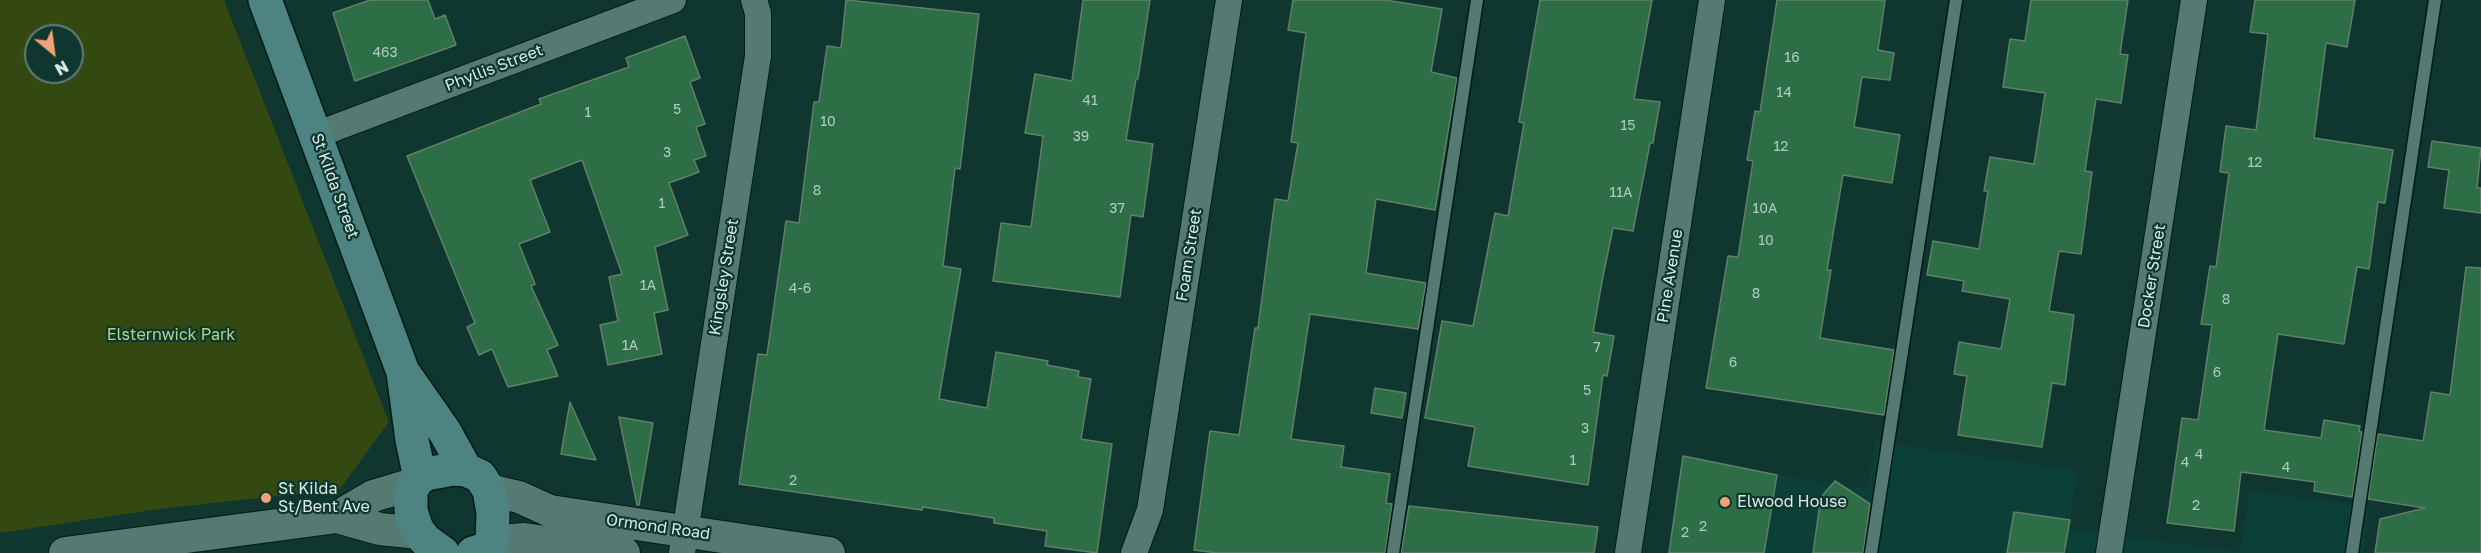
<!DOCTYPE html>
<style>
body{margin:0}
#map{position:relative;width:2481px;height:553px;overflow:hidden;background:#0f362f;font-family:"Golos Text",sans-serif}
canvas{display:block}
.north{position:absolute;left:24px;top:24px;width:60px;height:60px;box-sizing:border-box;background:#0f362f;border:2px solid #5f7f79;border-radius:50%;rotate:151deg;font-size:16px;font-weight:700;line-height:24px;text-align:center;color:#d8ece7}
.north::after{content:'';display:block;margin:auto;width:21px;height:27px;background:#f0a279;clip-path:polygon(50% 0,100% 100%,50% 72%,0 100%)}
</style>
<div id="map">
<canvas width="2481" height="553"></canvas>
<div class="north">N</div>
</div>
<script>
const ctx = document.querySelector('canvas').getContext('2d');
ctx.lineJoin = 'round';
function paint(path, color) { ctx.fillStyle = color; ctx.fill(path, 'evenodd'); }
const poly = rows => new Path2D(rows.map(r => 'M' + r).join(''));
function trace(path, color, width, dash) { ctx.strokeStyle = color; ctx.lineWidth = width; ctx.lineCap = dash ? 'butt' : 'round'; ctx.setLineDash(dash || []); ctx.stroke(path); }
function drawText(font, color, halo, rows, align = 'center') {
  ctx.font = font + ' "Golos Text",sans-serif'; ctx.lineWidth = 4.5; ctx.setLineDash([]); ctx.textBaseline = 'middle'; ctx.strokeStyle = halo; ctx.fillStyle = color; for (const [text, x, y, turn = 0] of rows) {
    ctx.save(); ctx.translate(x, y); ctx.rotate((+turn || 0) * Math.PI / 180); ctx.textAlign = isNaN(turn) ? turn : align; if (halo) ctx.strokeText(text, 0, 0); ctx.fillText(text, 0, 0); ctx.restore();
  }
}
paint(poly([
 [1875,441,2077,470,2069,529,2240,552,2250,491,2370,507,2363,553,1667,553,1681,460,1867,489]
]), '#0b4039');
paint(poly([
 [0,0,224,0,389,422,340,489,159,509,0,533],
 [36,36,72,36,72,72,36,72]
]), '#344912');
const building = poly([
 [370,0,428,0,435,19,445,15,456,45,355,81,333,13,370,0],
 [846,0,979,14,960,169,955,168,943,266,961,269,939,399,987,408,996,352,1048,361,1047,365,1079,371,1078,377,1091,379,1081,439,1112,444,1097,553,1045,546,1047,531,994,523,994,518,923,507,922,510,739,484,758,354,767,355,786,221,799,223,814,102,819,102,827,46,841,48,846,0],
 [1083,0,1150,0,1138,79,1136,79,1126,140,1153,144,1143,217,1131,215,1120,297,993,281,1001,223,1031,227,1043,136,1025,133,1035,74,1072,81,1083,0],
 [1293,0,1385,0,1442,9,1431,72,1457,78,1435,210,1376,199,1366,273,1426,283,1418,329,1310,314,1291,439,1344,446,1341,467,1390,474,1386,503,1392,504,1385,553,1217,553,1194,550,1210,431,1239,435,1255,328,1258,328,1275,199,1288,201,1298,143,1291,142,1306,33,1288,30,1293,0],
 [1540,0,1652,0,1634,99,1660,102,1653,143,1650,143,1633,231,1613,228,1603,276,1593,332,1614,336,1607,376,1603,375,1588,485,1468,466,1475,427,1425,418,1442,321,1473,326,1495,213,1508,216,1524,123,1519,122,1540,0],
 [1777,0,1885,0,1878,50,1894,53,1890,80,1862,77,1854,127,1900,135,1892,183,1843,175,1827,270,1831,270,1820,338,1894,350,1884,415,1706,388,1728,256,1738,257,1753,161,1747,160,1755,111,1760,112,1777,0],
 [2031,0,2128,0,2120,54,2128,55,2121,103,2096,99,2085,171,2092,172,2081,254,2059,251,2049,311,2074,315,2065,385,2052,383,2042,447,1958,435,1967,376,1954,374,1959,342,2001,349,2010,299,1962,291,1964,281,1927,275,1933,241,1979,249,1988,191,1984,191,1990,157,2034,164,2045,93,2003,87,2010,39,2025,41,2031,0],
 [2255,0,2355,0,2347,47,2326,43,2314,138,2393,150,2385,203,2378,202,2369,269,2357,267,2344,344,2278,334,2264,430,2321,438,2324,420,2360,426,2359,432,2362,432,2352,497,2314,491,2315,482,2241,472,2234,531,2167,523,2182,418,2198,420,2212,325,2201,324,2210,266,2216,267,2229,173,2220,172,2226,126,2256,130,2268,34,2250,32,2255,0],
 [685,36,700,78,690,82,705,124,696,127,706,156,694,160,699,172,669,183,688,235,655,247,668,310,654,313,662,354,608,365,600,325,618,321,609,277,622,274,582,160,530,180,550,232,519,244,535,284,531,286,558,345,547,350,558,376,508,387,492,349,479,355,467,327,475,323,407,156,541,104,539,99,629,67,626,58,685,36],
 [2432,141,2481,148,2477,188,2481,188,2481,213,2444,208,2449,170,2428,167,2432,141],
 [2466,267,2481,268,2481,553,2375,553,2380,519,2425,508,2368,499,2378,434,2423,441,2431,392,2450,395,2466,267],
 [1375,388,1406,393,1402,418,1371,413,1375,388],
 [570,402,596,460,561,454,570,402],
 [619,417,653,423,639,505,637,505,619,417],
 [1683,456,1777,475,1764,553,1669,553,1683,456],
 [1835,481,1870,504,1863,553,1813,553,1821,497,1835,481],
 [1409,506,1598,527,1594,553,1401,553,1409,506],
 [2014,512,2070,520,2064,553,2007,553,2014,512]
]);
paint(building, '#2d6e46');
trace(building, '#627f6a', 1.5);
const service = poly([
 [1393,553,1477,0],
 [1871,553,1956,0],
 [2352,553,2435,0]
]);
const minor = poly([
 [316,135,673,0],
 [682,553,758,56,758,13,754,0],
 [1134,553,1150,510,1229,0],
 [1628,553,1712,0],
 [2109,553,2194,0]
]);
const tertiary = poly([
 [489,490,519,497,550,511,829,553],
 [337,517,380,529,419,533],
 [492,542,524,539,624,553],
 [65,553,337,517,373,496,413,484]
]);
const secondary = poly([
 [265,0,403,372,412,440,420,478],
 [406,376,445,432,466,470],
 [443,553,425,540,417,529,411,511,411,491,417,480,426,474,453,469,466,470,480,476,489,490,493,513,492,542,486,549,473,553]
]);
trace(service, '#011c17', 15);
trace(minor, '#011c17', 28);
trace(tertiary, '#011c17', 34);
trace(secondary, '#011c17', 36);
trace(service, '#547a72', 12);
trace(minor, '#547a72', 26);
trace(tertiary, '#547a72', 32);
trace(secondary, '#4d8380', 33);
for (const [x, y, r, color] of [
 [266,498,6,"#f0a279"],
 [1725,502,6,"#f0a279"]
]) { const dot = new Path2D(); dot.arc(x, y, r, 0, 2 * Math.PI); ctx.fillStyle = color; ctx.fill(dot); trace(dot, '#0f362f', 2); }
drawText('14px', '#adccbf', null, [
 ["463",385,53],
 ["16",1792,58],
 ["14",1784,93],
 ["41",1090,101],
 ["5",677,110],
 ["1",588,113],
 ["10",828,122],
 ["15",1628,126],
 ["39",1081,137],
 ["12",1781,147],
 ["3",667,153],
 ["12",2255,163],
 ["8",817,191],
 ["11A",1621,193],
 ["1",662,204],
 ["37",1117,209],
 ["10A",1765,209],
 ["10",1766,241],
 ["1A",648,286],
 ["4-6",800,289],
 ["8",1756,294],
 ["8",2226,300],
 ["1A",630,346],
 ["7",1597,348],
 ["6",1733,363],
 ["6",2217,373],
 ["5",1587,391],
 ["3",1585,429],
 ["4",2199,455],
 ["1",1573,461],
 ["4",2185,463],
 ["4",2286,468],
 ["2",793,481],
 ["2",2196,506],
 ["2",1703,527],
 ["2",1685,533]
]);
drawText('16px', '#d8ece7', '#0f362f', [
 ["Phyllis Street",494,68,-21],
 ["St Kilda Street",335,186,70],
 ["Foam Street",1189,255,-81],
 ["Pine Avenue",1670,276,-81],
 ["Docker Street",2152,276,-81],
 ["Kingsley Street",724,277,-81],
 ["Ormond Road",658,527,8]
]);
drawText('16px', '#b2d87f', '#0f362f', [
 ["Elsternwick Park",171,335]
]);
drawText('16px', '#d8ece7', '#0f362f', [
 ["St Kilda",278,489],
 ["St/Bent Ave",278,507],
 ["Elwood House",1737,502]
], 'left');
</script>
